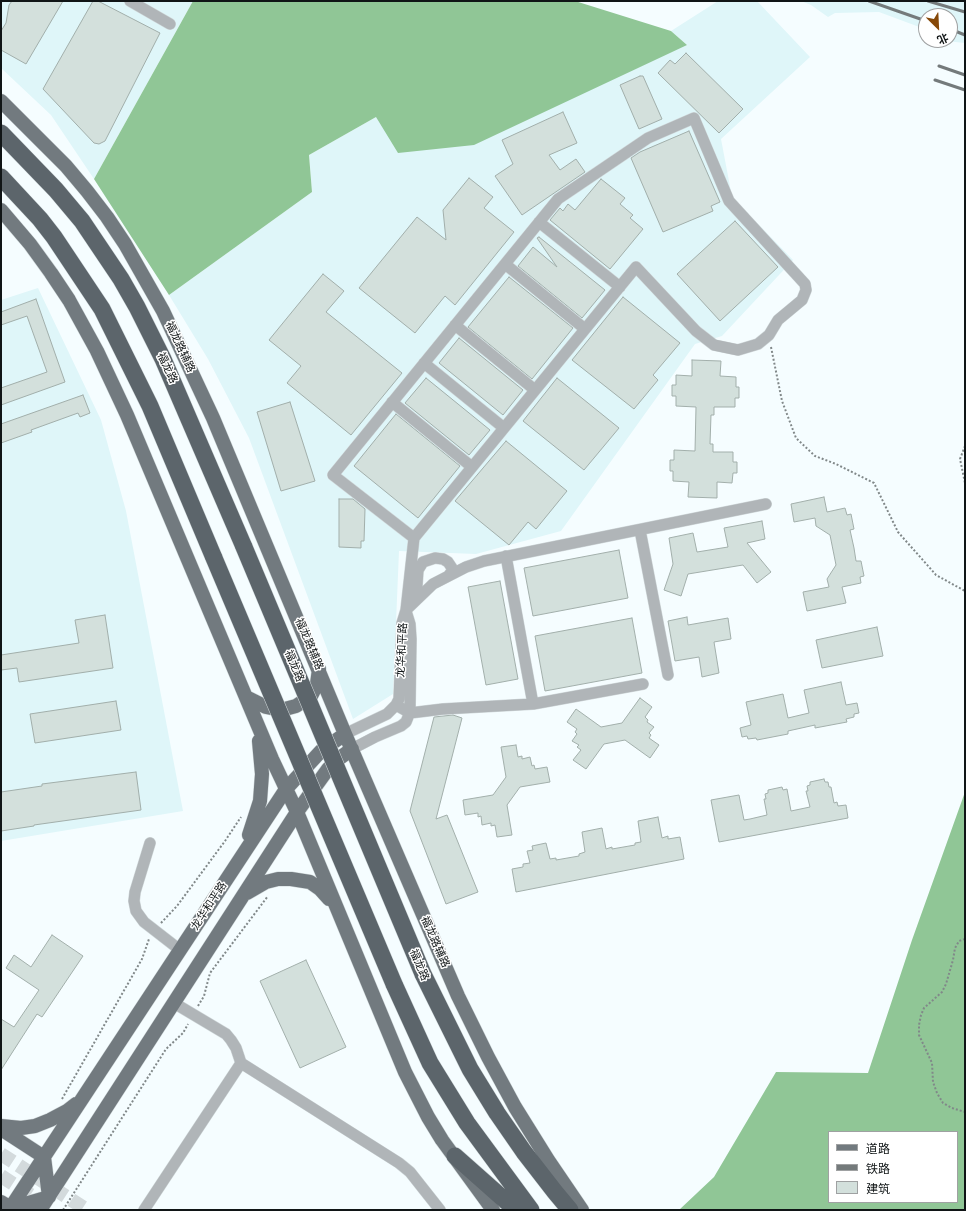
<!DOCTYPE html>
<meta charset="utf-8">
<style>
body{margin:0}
#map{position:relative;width:966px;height:1211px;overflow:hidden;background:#f5fdff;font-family:Rubik,"Noto Sans SC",sans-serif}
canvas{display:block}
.frame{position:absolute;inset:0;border:2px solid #101516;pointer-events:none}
.legend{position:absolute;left:828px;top:1131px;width:130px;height:72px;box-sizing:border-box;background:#fff;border:1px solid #9fa1a2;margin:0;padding:5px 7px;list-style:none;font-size:12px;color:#101516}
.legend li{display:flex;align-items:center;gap:8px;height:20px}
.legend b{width:20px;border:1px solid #9fa1a2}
.north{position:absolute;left:918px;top:8px;width:40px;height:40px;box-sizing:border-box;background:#fff;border:1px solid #9fa1a2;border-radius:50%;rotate:156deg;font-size:11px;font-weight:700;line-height:16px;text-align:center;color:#101516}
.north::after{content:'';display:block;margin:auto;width:14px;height:18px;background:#864808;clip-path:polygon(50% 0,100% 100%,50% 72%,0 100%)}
</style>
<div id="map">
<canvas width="966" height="1211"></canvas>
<div class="frame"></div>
<ul class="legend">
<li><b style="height:5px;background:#727a7f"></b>道路</li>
<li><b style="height:5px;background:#747a7b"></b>铁路</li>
<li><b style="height:11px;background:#d3e0dc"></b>建筑</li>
</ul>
<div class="north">北</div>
</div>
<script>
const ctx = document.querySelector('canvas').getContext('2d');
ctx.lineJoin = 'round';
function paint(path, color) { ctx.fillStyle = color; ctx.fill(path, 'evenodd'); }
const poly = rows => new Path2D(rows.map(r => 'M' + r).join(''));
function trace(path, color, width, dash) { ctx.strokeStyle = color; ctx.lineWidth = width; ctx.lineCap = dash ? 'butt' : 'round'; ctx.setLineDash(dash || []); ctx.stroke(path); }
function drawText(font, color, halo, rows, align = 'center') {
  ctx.font = font + ' Rubik,"Noto Sans SC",sans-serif'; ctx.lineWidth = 3; ctx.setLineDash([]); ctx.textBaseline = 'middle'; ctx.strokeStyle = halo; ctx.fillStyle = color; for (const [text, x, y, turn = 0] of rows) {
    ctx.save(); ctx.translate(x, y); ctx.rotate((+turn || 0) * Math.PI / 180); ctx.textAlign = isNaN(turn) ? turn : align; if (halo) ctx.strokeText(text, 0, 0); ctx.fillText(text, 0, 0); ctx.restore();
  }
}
paint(poly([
 [1,1,193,1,94,179,51,115,1,68],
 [718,1,757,1,810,57,721,139,732,197,793,260,722,336,695,344,561,531,476,554,399,551,393,694,353,719,249,438,208,359,169,295,312,192,309,155,376,117,687,45,671,31],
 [801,1,965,1,965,43,936,40,950,40,950,16,926,16,926,37,919,35,922,28,879,12,835,13,828,17,811,5],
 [38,288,101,420,126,511,183,811,1,841,1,300]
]), '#dff6f9');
paint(poly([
 [193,1,575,1,671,31,687,45,474,145,398,153,376,117,309,155,312,192,169,295,94,179],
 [965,792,965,1210,679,1210,714,1177,776,1072,868,1073,912,940],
 [829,1132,957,1132,957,1202,829,1202]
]), '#90c696');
const building = poly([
 [12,1,63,1,26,64,1,50,1,31,6,23,9,5,12,1],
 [93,1,98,1,160,33,105,141,99,144,94,143,43,89,93,1],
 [686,53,743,109,719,133,658,73,670,60,675,64,686,53],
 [640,76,643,76,662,119,639,129,620,85,640,76],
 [563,112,577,143,549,155,560,170,576,159,585,172,522,215,495,176,513,164,502,140,563,112],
 [689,131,720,202,711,206,713,211,663,232,631,158,640,152,689,131],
 [469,178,493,197,484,208,514,232,455,305,445,296,415,333,359,288,417,217,446,240,443,210,469,178],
 [601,179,625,198,620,204,633,215,630,218,643,229,610,269,550,220,560,208,563,211,568,204,575,210,601,179],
 [735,221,778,267,720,321,677,274,735,221],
 [539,237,605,290,582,318,518,266,533,247,557,267,537,238,539,237],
 [323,274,344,291,326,312,402,373,351,435,287,383,301,366,269,340,323,274],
 [509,277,573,328,532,379,468,327,509,277],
 [623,297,680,343,653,375,658,380,634,409,572,360,623,297],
 [36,299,65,382,1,405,1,388,47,372,27,316,1,325,1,312,36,299],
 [459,338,523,390,503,415,439,363,459,338],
 [692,360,721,361,720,376,736,377,736,387,739,387,739,398,735,398,735,407,714,407,714,415,711,415,710,444,713,444,713,452,733,452,733,462,737,462,737,473,733,473,732,483,717,482,717,498,688,497,689,482,673,481,673,471,670,471,670,460,674,460,674,450,695,451,696,407,676,406,676,396,672,396,672,385,676,385,676,375,692,376,692,360],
 [426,378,490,430,469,455,405,403,426,378],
 [557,378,619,428,584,470,523,421,557,378],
 [83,395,90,413,80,417,78,413,31,430,32,432,1,443,1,424,83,395],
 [290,402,315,481,281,491,257,412,290,402],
 [396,414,460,466,418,518,354,466,396,414],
 [506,441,567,491,536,529,528,522,509,545,455,501,506,441],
 [824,497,827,512,845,508,847,515,851,514,854,529,850,530,854,548,856,561,861,561,864,576,860,577,861,583,842,587,846,603,807,611,803,592,829,587,827,579,836,565,830,535,816,526,815,518,794,522,791,504,824,497],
 [339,499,353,499,365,509,364,541,361,541,361,548,339,547,339,499],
 [762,521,765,539,747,543,771,572,757,583,743,565,688,574,681,596,664,590,673,564,669,538,693,533,697,552,728,547,724,528,762,521],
 [619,550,628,598,533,616,524,568,619,550],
 [500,581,518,679,486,685,468,587,500,581],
 [105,615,113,668,19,682,17,668,1,670,1,655,79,643,75,620,105,615],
 [687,617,688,625,728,618,731,639,714,642,719,673,702,677,699,657,675,661,668,621,687,617],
 [632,618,642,673,545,691,535,636,632,618],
 [877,627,883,656,822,668,816,640,877,627],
 [841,682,846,705,857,703,859,713,854,714,854,717,846,719,847,722,815,728,815,725,788,731,788,734,757,740,756,738,748,739,747,736,742,737,740,728,751,725,746,702,783,694,788,718,809,713,804,690,841,682],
 [640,698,652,707,645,717,648,720,647,722,654,727,649,733,651,735,649,738,659,745,650,758,625,740,604,744,586,769,573,760,581,750,577,747,579,745,572,741,577,734,575,732,577,729,567,722,576,709,601,727,622,723,640,698],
 [116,701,121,730,35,743,30,714,116,701],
 [453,715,462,718,436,819,447,815,478,892,446,904,410,811,434,717,453,715],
 [516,745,518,757,522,756,522,759,530,757,532,766,534,765,535,769,547,767,550,782,520,787,507,805,512,835,497,837,495,825,491,826,491,823,482,825,481,816,478,817,478,813,465,815,463,800,493,795,506,777,501,747,516,745],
 [136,772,141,810,34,825,34,826,1,831,1,792,42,786,42,784,136,772],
 [824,779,825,782,828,782,829,787,831,787,834,803,837,802,838,806,846,805,848,818,719,842,711,800,739,795,744,820,750,819,767,815,764,799,766,799,765,794,768,793,768,790,782,787,783,790,787,789,791,811,810,807,806,791,808,791,807,786,810,785,810,782,824,779],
 [658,817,662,838,668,836,668,839,680,837,684,859,516,892,512,869,523,867,523,864,530,863,527,851,533,850,532,846,546,843,550,859,556,858,556,860,579,856,579,854,585,852,582,832,602,828,606,849,612,847,612,849,635,845,635,843,641,842,638,821,658,817],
 [52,935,83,956,42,1017,37,1014,1,1070,1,1019,14,1027,39,990,6,968,14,955,31,967,52,935],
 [306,960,346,1047,300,1068,260,981,306,960]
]);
paint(building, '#d3e0dc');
trace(building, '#a2afab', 1);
trace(poly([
 [1,1154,87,1210],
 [1,1176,54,1210]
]), '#d3dadc', 14, [14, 7]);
const minor = poly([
 [130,1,170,24],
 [539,222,620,287],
 [505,264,585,329],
 [455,325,535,390],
 [424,363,504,428],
 [392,402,472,467],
 [640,530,668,675],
 [506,556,533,704],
 [416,600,418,570,423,562,435,558,443,559,448,562,452,568,452,571,449,575],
 [406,610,433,584,466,567,484,561,766,504],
 [396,705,410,713,443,709,533,704,643,684],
 [345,734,387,714,396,705,399,699,402,623,406,610,414,538,636,267,696,331,714,345,738,350,758,344,769,335,778,320,802,300,806,290,805,284,729,201,694,118,648,138,558,199,333,475,414,538],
 [352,749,375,737,401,726,406,722,408,717,410,706,411,639,410,624,406,611],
 [150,843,135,892,134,901,136,911,144,922,180,950],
 [174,1003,226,1034,231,1040,236,1048,241,1063,399,1163,410,1172,440,1210],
 [144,1210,241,1063]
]);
const major = poly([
 [1,101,66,166,87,191,107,217,125,244,163,311,213,418,345,734,458,996,488,1057,515,1107,548,1160,582,1210],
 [1,210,30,244,51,273,69,300,97,351,127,415,272,759,297,812,405,1072,428,1117,442,1140,493,1210],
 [246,697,266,707,281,710,296,706,311,696,317,684,319,669],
 [249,835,260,801,262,774,259,741],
 [247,893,266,882,278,879,291,879,310,882,320,889,329,899],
 [1,1126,21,1128,35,1126,50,1120,67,1111,76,1104],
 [1,1129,44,1157,49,1197,11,1208,1,1202],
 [9,1210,286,789,321,751,345,734],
 [40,1210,297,812,328,769,337,760,352,749]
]);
const highway = poly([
 [1,133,56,190,82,221,121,279,137,307,163,359,244,547],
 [1,177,40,219,54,237,102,309,150,406,214,558],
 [423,974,470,1069,497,1113,524,1152,555,1192,570,1210],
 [394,984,430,1063,467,1123,531,1210],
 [455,1156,516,1210]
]);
trace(minor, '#d0d8da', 12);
trace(major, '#d0d8da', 15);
trace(highway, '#d0d8da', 18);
trace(poly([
 [771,347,782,401,796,438,815,456,836,464,874,483,898,532,936,575,965,591],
 [965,446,960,459,965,483],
 [161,923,177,906,225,841,241,817],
 [965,939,959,941,955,948,953,960,946,984,942,992,924,1008,921,1015,919,1025,919,1035,932,1063,933,1082,937,1093,943,1103,952,1108,965,1112],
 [198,1006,204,996,210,973,268,896],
 [62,1099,142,959,149,939],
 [63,1210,166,1049,183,1033,188,1024]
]), '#818889', 2, [2, 2]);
trace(minor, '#b0b5b8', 11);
trace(major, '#727a7f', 14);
trace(highway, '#5c656b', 17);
trace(poly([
 [869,1,926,21],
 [928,1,965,12],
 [950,29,965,35],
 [939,66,965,75],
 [935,80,965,90]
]), '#747a7b', 3);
const highwayBridge = poly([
 [244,547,423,974],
 [214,558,394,984]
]);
trace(highwayBridge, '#d0d8da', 18, []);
trace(highwayBridge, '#5c656b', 17);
drawText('11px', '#101516', '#fff', [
 ["福龙路辅路",180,347,65],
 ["福龙路",167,368,65],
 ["福龙路辅路",309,644,67],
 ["龙华和平路",402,650,-87],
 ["福龙路",294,666,67],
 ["龙华和平路",209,906,-57],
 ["福龙路辅路",435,942,66],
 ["福龙路",419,965,67]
]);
</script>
